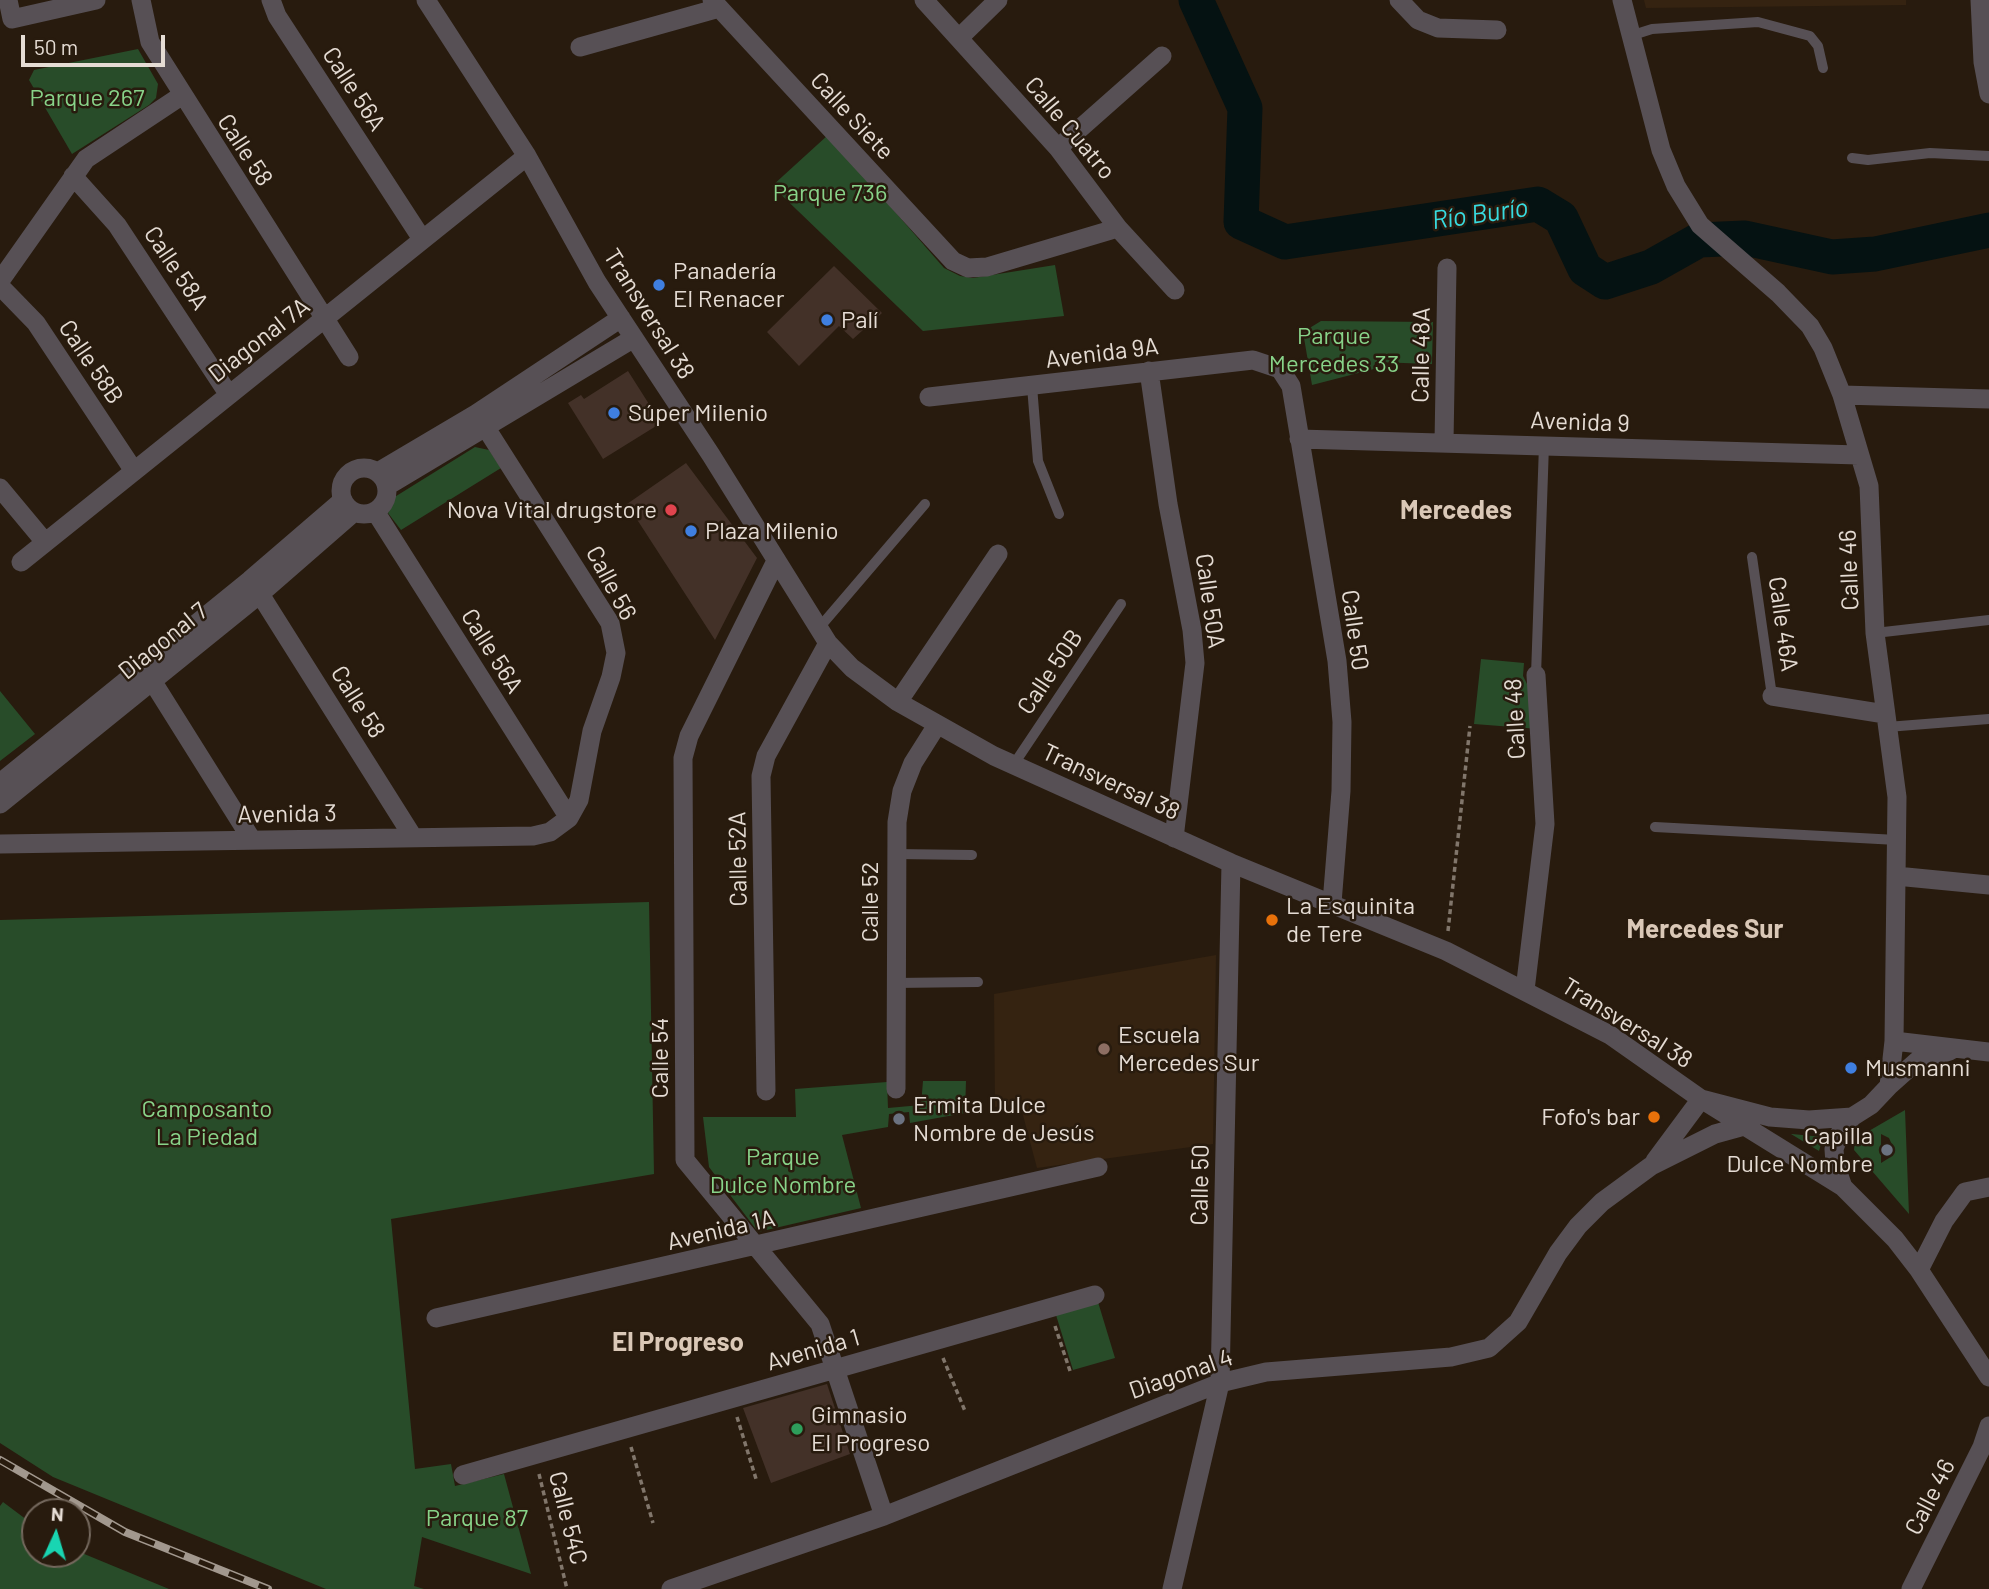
<!DOCTYPE html>
<meta charset="utf-8">
<style>
body{margin:0}
#map{position:relative;width:1989px;height:1589px;overflow:hidden;background:#281b0e;font-family:Barlow,sans-serif}
canvas{display:block}
.north{position:absolute;left:21px;top:1498px;width:70px;height:70px;box-sizing:border-box;background:#281b0e;border:2px solid #74685d;border-radius:50%;rotate:4deg;font-size:19px;font-weight:700;line-height:28px;text-align:center;color:#e5dcd4}
.north::after{content:'';display:block;margin:auto;width:24px;height:32px;background:#19d5b2;clip-path:polygon(50% 0,100% 100%,50% 72%,0 100%)}
.scale{position:absolute;left:21px;top:35px;width:144px;height:32px;box-sizing:border-box;border:4px solid #e5dcd4;border-top:0;padding-left:9px;font-size:21px;line-height:24px;white-space:nowrap;color:#e5dcd4;-webkit-text-stroke:5px #281b0e;paint-order:stroke}
</style>
<div id="map">
<canvas width="1989" height="1589"></canvas>
<div class="north">N</div>
<div class="scale">50 m</div>
</div>
<script>
const ctx = document.querySelector('canvas').getContext('2d');
ctx.lineJoin = 'round';
function paint(path, color) { ctx.fillStyle = color; ctx.fill(path, 'evenodd'); }
const poly = rows => new Path2D(rows.map(r => 'M' + r).join(''));
function trace(path, color, width, dash) { ctx.strokeStyle = color; ctx.lineWidth = width; ctx.lineCap = dash ? 'butt' : 'round'; ctx.setLineDash(dash || []); ctx.stroke(path); }
function drawText(font, color, halo, rows, align = 'center') {
  ctx.font = font + ' Barlow,sans-serif'; ctx.lineWidth = 5; ctx.setLineDash([]); ctx.textBaseline = 'middle'; ctx.strokeStyle = halo; ctx.fillStyle = color; for (const [text, x, y, turn = 0] of rows) {
    ctx.save(); ctx.translate(x, y); ctx.rotate((+turn || 0) * Math.PI / 180); ctx.textAlign = isNaN(turn) ? turn : align; if (halo) ctx.strokeText(text, 0, 0); ctx.fillText(text, 0, 0); ctx.restore();
  }
}
paint(poly([
 [1644,0,1906,0,1906,5,1646,8],
 [1216,955,1213,1144,1037,1168,1020,1104,995,1107,994,994]
]), '#352311');
paint(poly([
 [138,49,158,84,156,98,149,105,72,154,29,80,34,70],
 [828,135,944,268,960,276,973,278,1055,265,1064,316,923,331,772,186],
 [1321,321,1433,322,1432,364,1375,362,1374,369,1312,385,1303,332],
 [475,447,489,450,501,468,401,530,388,513,393,498],
 [1481,659,1524,663,1523,676,1538,706,1539,729,1474,724],
 [0,691,35,734,0,761],
 [649,902,654,1174,391,1219,415,1469,451,1464,455,1486,504,1474,531,1574,422,1537,414,1586,424,1589,326,1589,53,1477,0,1443,0,920],
 [923,1081,966,1081,965,1113,910,1123,909,1112,889,1114,888,1127,842,1135,861,1208,758,1232,709,1167,703,1117,796,1117,795,1089,887,1082,888,1108,921,1105],
 [1905,1110,1909,1214,1854,1150,1855,1139],
 [1881,1134,1889,1138,1893,1147,1889,1158,1881,1163],
 [1792,1134,1823,1137,1819,1151,1791,1134],
 [1098,1302,1115,1358,1073,1370,1056,1315],
 [3,1502,35,1526,35,1554,77,1554,77,1551,169,1589,0,1589,0,1506]
]), '#284c29');
trace(poly([
 [1196,0,1245,108,1241,222,1285,242,1538,204,1561,218,1585,269,1605,282,1651,267,1699,240,1745,238,1832,257,1875,254,1989,230]
]), '#051212', 35);
paint(poly([
 [834,266,882,313,853,339,839,326,799,366,767,332],
 [628,371,661,423,603,459,568,403,581,395,584,399],
 [686,463,757,558,715,640,627,504],
 [827,1384,850,1454,771,1483,743,1408]
]), '#433128');
trace(poly([
 [1448,931,1470,726],
 [1055,1326,1070,1371],
 [943,1358,965,1411],
 [737,1417,757,1482],
 [631,1447,653,1523],
 [539,1474,567,1589]
]), '#81766b', 3.5, [5, 3.5]);
trace(poly([
 [1630,36,1652,29,1758,22,1810,36,1818,46,1823,68],
 [1852,158,1868,160,1930,153,1989,156],
 [1032,386,1038,461,1059,514],
 [1752,557,1772,696],
 [819,628,925,504],
 [1875,633,1989,620],
 [1536,675,1544,445],
 [1887,727,1989,719],
 [1014,764,1121,604],
 [1655,827,1897,840],
 [896,854,972,855],
 [895,983,978,982]
]), '#575055', 10);
trace(poly([
 [8,0,12,19,96,0],
 [141,0,150,42,349,357],
 [271,0,277,16,422,239],
 [426,0,527,156,597,282,711,455,828,643,852,668,898,702,994,756,1231,863,1446,951,1610,1035,1701,1099,1843,1187,1895,1239,1919,1270,1989,1377],
 [712,0,953,261,968,268,987,267,1118,228],
 [924,0,1058,148,1118,228,1175,290],
 [1399,0,1418,20,1438,28,1497,30],
 [1622,0,1661,150,1676,186,1700,225,1778,293,1810,326,1823,348,1842,395,1869,486,1875,633,1897,797,1894,1041,1889,1086,1871,1105,1852,1117,1840,1133,1834,1149,1835,1164,1843,1187],
 [1980,0,1983,62,1989,94],
 [959,38,998,0],
 [580,47,719,8],
 [1058,148,1162,56],
 [73,176,117,225,229,395],
 [0,281,86,159,181,96],
 [0,286,36,323,134,471],
 [1149,371,1168,504,1192,630,1195,663,1174,838],
 [1842,395,1989,399],
 [929,397,1253,360,1280,369,1291,386,1337,661,1342,722,1341,791,1332,903],
 [1299,439,1859,455],
 [1444,442,1447,268],
 '341 491a23 23 0 1 1 46 0a23 23 0 1 1-46 0Z',
 [378,472,476,414,621,318],
 [387,486,634,338],
 [0,488,45,542],
 [375,511,569,818],
 [776,561,689,736,683,758,685,1160,820,1324,884,1516],
 [21,562,527,156],
 [253,583,413,837],
 [146,671,252,840],
 [1772,696,1885,714],
 [898,702,998,554],
 [0,783,250,580,343,500],
 [0,804,261,593,354,512],
 [0,844,533,836,550,832,569,818,579,800,592,731,611,677,616,653,610,623,486,428],
 [1896,876,1989,885],
 [1525,990,1545,824,1536,675],
 [1894,1041,1989,1052],
 [1889,1086,1917,1061,1950,1051],
 [896,1089,897,822,902,791,913,763,937,725],
 [766,1091,761,776,766,756,828,643],
 [1655,1161,1701,1099,1770,1117,1809,1120,1852,1117],
 [1919,1270,1944,1221,1965,1192,1989,1187],
 [436,1318,1098,1167],
 [463,1475,1095,1295],
 [671,1589,884,1516,1220,1383,1266,1372,1451,1357,1489,1348,1518,1322,1558,1253,1578,1226,1602,1202,1651,1166,1715,1134,1744,1126],
 [1172,1589,1220,1383,1231,863],
 [1911,1589,1982,1447,1989,1426]
]), '#575055', 19);
const rail = poly([
 [0,1460,125,1532,268,1589]
]);
trace(rail, '#a2988e', 8);
trace(rail, '#281b0e', 5, [16]);
for (const [x, y, r, color] of [
 [659,285,7,"#3f7fe0"],
 [827,320,7,"#3f7fe0"],
 [614,413,7,"#3f7fe0"],
 [671,510,7,"#e0444e"],
 [691,531,7,"#3f7fe0"],
 [1272,920,7,"#e8710a"],
 [1104,1049,7,"#8d6e63"],
 [1851,1068,7,"#3f7fe0"],
 [1654,1117,7,"#e8710a"],
 [899,1119,7,"#6b7280"],
 [1887,1150,7,"#6b7280"],
 [797,1429,7,"#2e9e5b"]
]) { const dot = new Path2D(); dot.arc(x, y, r, 0, 2 * Math.PI); ctx.fillStyle = color; ctx.fill(dot); trace(dot, '#281b0e', 2.5); }
drawText('24px', '#e5dcd4', '#281b0e', [
 ["Calle 56A",354,89,57],
 ["Calle Siete",852,116,47],
 ["Calle Cuatro",1070,128,50],
 ["Calle 58",245,150,57],
 ["Calle 58A",176,268,56],
 ["Transversal 38",649,314,58],
 ["Diagonal 7A",259,340,-38],
 ["Avenida 9A",1102,353,-7],
 ["Calle 48A",1421,355,-89],
 ["Calle 58B",91,362,56],
 ["Avenida 9",1580,422,2],
 ["Calle 46",1849,570,-92],
 ["Calle 56",611,583,62],
 ["Calle 50A",1210,601,82],
 ["Calle 46A",1783,624,82],
 ["Calle 50",1355,630,82],
 ["Diagonal 7",163,641,-39],
 ["Calle 56A",492,651,58],
 ["Calle 50B",1050,672,-56],
 ["Calle 58",358,702,58],
 ["Calle 48",1515,719,-93],
 ["Transversal 38",1111,782,25],
 ["Avenida 3",287,814,-1],
 ["Calle 52A",738,859,-91],
 ["Calle 52",870,902,-90],
 ["Transversal 38",1627,1023,32],
 ["Calle 54",660,1058,-90],
 ["Calle 50",1200,1185,-89],
 ["Avenida 1A",721,1230,-13],
 ["Avenida 1",813,1350,-16],
 ["Diagonal 4",1181,1374,-19],
 ["Calle 46",1930,1497,-63],
 ["Calle 54C",568,1518,76]
]);
drawText('24px', '#88d389', '#281b0e', [
 ["Parque 267",87,98],
 ["Parque 736",830,193],
 ["Parque",1334,336],
 ["Mercedes 33",1334,364],
 ["Camposanto",207,1109],
 ["La Piedad",207,1137],
 ["Parque",783,1157],
 ["Dulce Nombre",783,1185],
 ["Parque 87",477,1518]
]);
drawText('24px', '#e5dcd4', '#281b0e', [
 ["Panadería",673,271],
 ["El Renacer",673,299],
 ["Palí",841,320],
 ["Súper Milenio",628,413],
 ["Nova Vital drugstore",657,510,"right"],
 ["Plaza Milenio",705,531],
 ["La Esquinita",1286,906],
 ["de Tere",1286,934],
 ["Escuela",1118,1035],
 ["Mercedes Sur",1118,1063],
 ["Musmanni",1865,1068],
 ["Ermita Dulce",913,1105],
 ["Nombre de Jesús",913,1133],
 ["Fofo's bar",1640,1117,"right"],
 ["Capilla",1873,1136,"right"],
 ["Dulce Nombre",1873,1164,"right"],
 ["Gimnasio",811,1415],
 ["El Progreso",811,1443]
], 'left');
drawText('italic 26px', '#37dbdf', '#281b0e', [
 ["Río Burío",1480,214,-8]
]);
drawText('bold 26px', '#dac8b7', '#281b0e', [
 ["Mercedes",1456,510],
 ["Mercedes Sur",1705,929],
 ["El Progreso",678,1342]
]);
</script>
